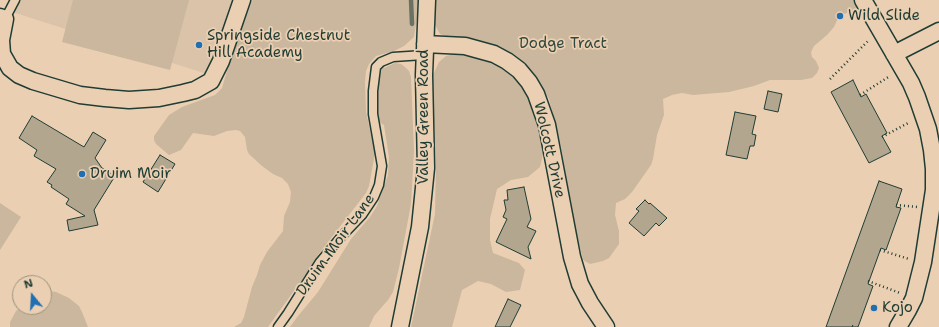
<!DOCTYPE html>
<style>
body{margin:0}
#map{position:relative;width:939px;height:327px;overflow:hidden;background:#ebcfb2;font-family:"Shantell Sans",sans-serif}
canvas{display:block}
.north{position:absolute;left:12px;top:275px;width:40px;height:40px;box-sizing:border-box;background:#ebcfb2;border:1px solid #999580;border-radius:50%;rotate:342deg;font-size:11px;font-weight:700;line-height:16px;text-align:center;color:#1f3d34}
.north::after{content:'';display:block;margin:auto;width:14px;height:18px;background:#1f6fb2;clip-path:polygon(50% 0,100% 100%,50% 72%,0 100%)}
</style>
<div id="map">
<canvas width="939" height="327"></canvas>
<div class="north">N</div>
</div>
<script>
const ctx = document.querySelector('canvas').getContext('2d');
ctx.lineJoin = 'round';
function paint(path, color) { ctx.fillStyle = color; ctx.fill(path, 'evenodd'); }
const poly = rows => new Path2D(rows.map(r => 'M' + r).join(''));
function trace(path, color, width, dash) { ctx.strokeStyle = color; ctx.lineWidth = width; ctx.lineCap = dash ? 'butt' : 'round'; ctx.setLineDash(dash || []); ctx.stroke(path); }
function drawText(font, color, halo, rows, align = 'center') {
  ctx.font = font + ' "Shantell Sans",sans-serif'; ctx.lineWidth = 3.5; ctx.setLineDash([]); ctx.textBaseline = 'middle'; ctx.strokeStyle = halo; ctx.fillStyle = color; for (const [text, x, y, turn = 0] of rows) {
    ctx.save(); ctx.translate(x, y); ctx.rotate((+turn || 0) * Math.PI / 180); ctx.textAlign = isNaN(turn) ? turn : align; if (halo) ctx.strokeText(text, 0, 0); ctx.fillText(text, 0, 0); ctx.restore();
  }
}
paint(poly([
 [10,0,347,0,345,20,210,75,6,10]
]), '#dac3a8');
paint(poly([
 [73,0,189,0,170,70,62,42],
 [253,0,419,0,419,4,414,37,404,46,394,51,376,56,369,64,366,71,365,82,366,112,375,153,369,186,366,193,318,255,316,262,310,271,296,288,268,327,234,327,241,323,244,317,252,287,257,275,260,265,267,252,283,231,284,216,290,202,291,192,288,184,282,178,273,174,262,166,249,154,247,150,245,137,240,131,236,130,227,131,214,136,193,133,181,150,169,155,156,144,154,140,154,136,169,115,182,107,215,95,222,88,232,54],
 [435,0,854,0,859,8,839,16,834,27,827,35,814,46,811,52,812,57,816,61,819,68,817,73,812,78,801,80,770,80,754,86,729,92,693,95,682,93,672,95,663,99,664,115,657,135,653,159,651,165,632,192,625,199,616,203,615,215,619,231,619,244,609,258,603,261,590,264,583,260,573,219,561,146,549,99,543,89,528,70,467,40,446,36,440,34,434,23],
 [454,54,464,54,481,57,507,70,527,94,536,118,543,154,540,167,528,177,511,180,497,189,490,219,490,240,493,253,519,263,525,270,520,290,506,292,491,284,478,281,462,290,452,327,411,327,435,214,436,166,432,77,439,62,446,56],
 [395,63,401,64,405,67,409,71,411,77,414,151,411,204,399,268,393,292,388,300,374,316,369,327,290,327,298,316,318,292,351,239,370,217,377,206,388,175,389,157,384,125,379,122,376,98,377,83,382,69],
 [0,203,21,217,0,250],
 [50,291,56,292,69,298,79,306,82,312,88,327,10,327,10,322,16,311,21,307,44,307,44,292]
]), '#cab79d');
trace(poly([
 [411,0,412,24]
]), '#697262', 4.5);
const building = poly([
 [853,80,861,97,866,94,887,133,882,136,891,152,869,163,831,92,853,80],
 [768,91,782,94,778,112,764,109,768,91],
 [735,112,756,116,752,134,756,135,754,146,750,146,747,159,726,155,735,112],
 [32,116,84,147,93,132,106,140,95,158,102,168,115,176,94,210,98,225,69,231,67,220,85,216,66,204,69,199,51,187,52,185,47,182,56,169,34,156,37,150,19,138,32,116],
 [160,155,175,164,158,192,143,182,160,155],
 [879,181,902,189,896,207,901,208,886,250,881,248,868,284,873,286,858,327,826,327,879,181],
 [524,187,531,219,527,227,536,231,528,247,531,259,496,242,507,219,503,217,506,210,504,200,508,200,507,190,524,187],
 [645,200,649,204,650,203,667,218,659,226,656,223,644,236,629,223,639,211,636,209,645,200],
 [508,299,521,305,510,327,495,327,508,299]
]);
paint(building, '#b2a68f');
trace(building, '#1f3d34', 1);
const lane = poly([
 [5,19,15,0],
 [278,327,288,313,320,262,340,238,362,215,374,197,379,185,382,166,373,114,373,91,376,67,381,62,393,57,424,55]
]);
const street = poly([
 [863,0,911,83,917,97,928,129,932,150,934,169,934,190,923,262,914,298,908,310,898,327],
 [0,17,5,19,1,40,2,54],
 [425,44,465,46,494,54,507,61,519,70,529,82,536,94,547,125,572,257,580,284,590,303,606,327],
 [0,54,2,54,10,68,19,75,33,81,80,95,105,98,129,100,159,98,183,93,195,90,211,81,221,61,242,0],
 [894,54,939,31],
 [400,327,420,227,426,168,424,75,427,0]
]);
trace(lane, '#1f3d34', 11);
trace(street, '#1f3d34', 19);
trace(poly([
 [830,79,869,40],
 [860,95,890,76],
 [882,137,910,122],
 [896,205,918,207],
 [880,250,909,259],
 [868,281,900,293],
 [852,326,855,327]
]), '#1f3d34', 2.5, [1, 3]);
trace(lane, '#ebcfb2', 8);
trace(street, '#ebcfb2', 16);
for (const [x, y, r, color] of [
 [840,16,4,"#1f6fb2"],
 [199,45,4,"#1f6fb2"],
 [82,174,4,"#1f6fb2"],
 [874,308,4,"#1f6fb2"]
]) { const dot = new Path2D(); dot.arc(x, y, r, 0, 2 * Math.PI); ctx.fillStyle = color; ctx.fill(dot); trace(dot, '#ebcfb2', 1.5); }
drawText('15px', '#1f3d34', '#ebcfb2', [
 ["Wild Slide",848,16],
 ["Springside Chestnut",207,36],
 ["Hill Academy",207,53],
 ["Druim Moir",90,174],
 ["Kojo",882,308]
], 'left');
drawText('15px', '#30493e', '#ebcfb2', [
 ["Dodge Tract",563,44]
]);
drawText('15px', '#1f3d34', '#ebcfb2', [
 ["Valley Green Road",424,117,-90],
 ["Wolcott Drive",549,150,77],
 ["Druim Moir Lane",336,245,-54]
]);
</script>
